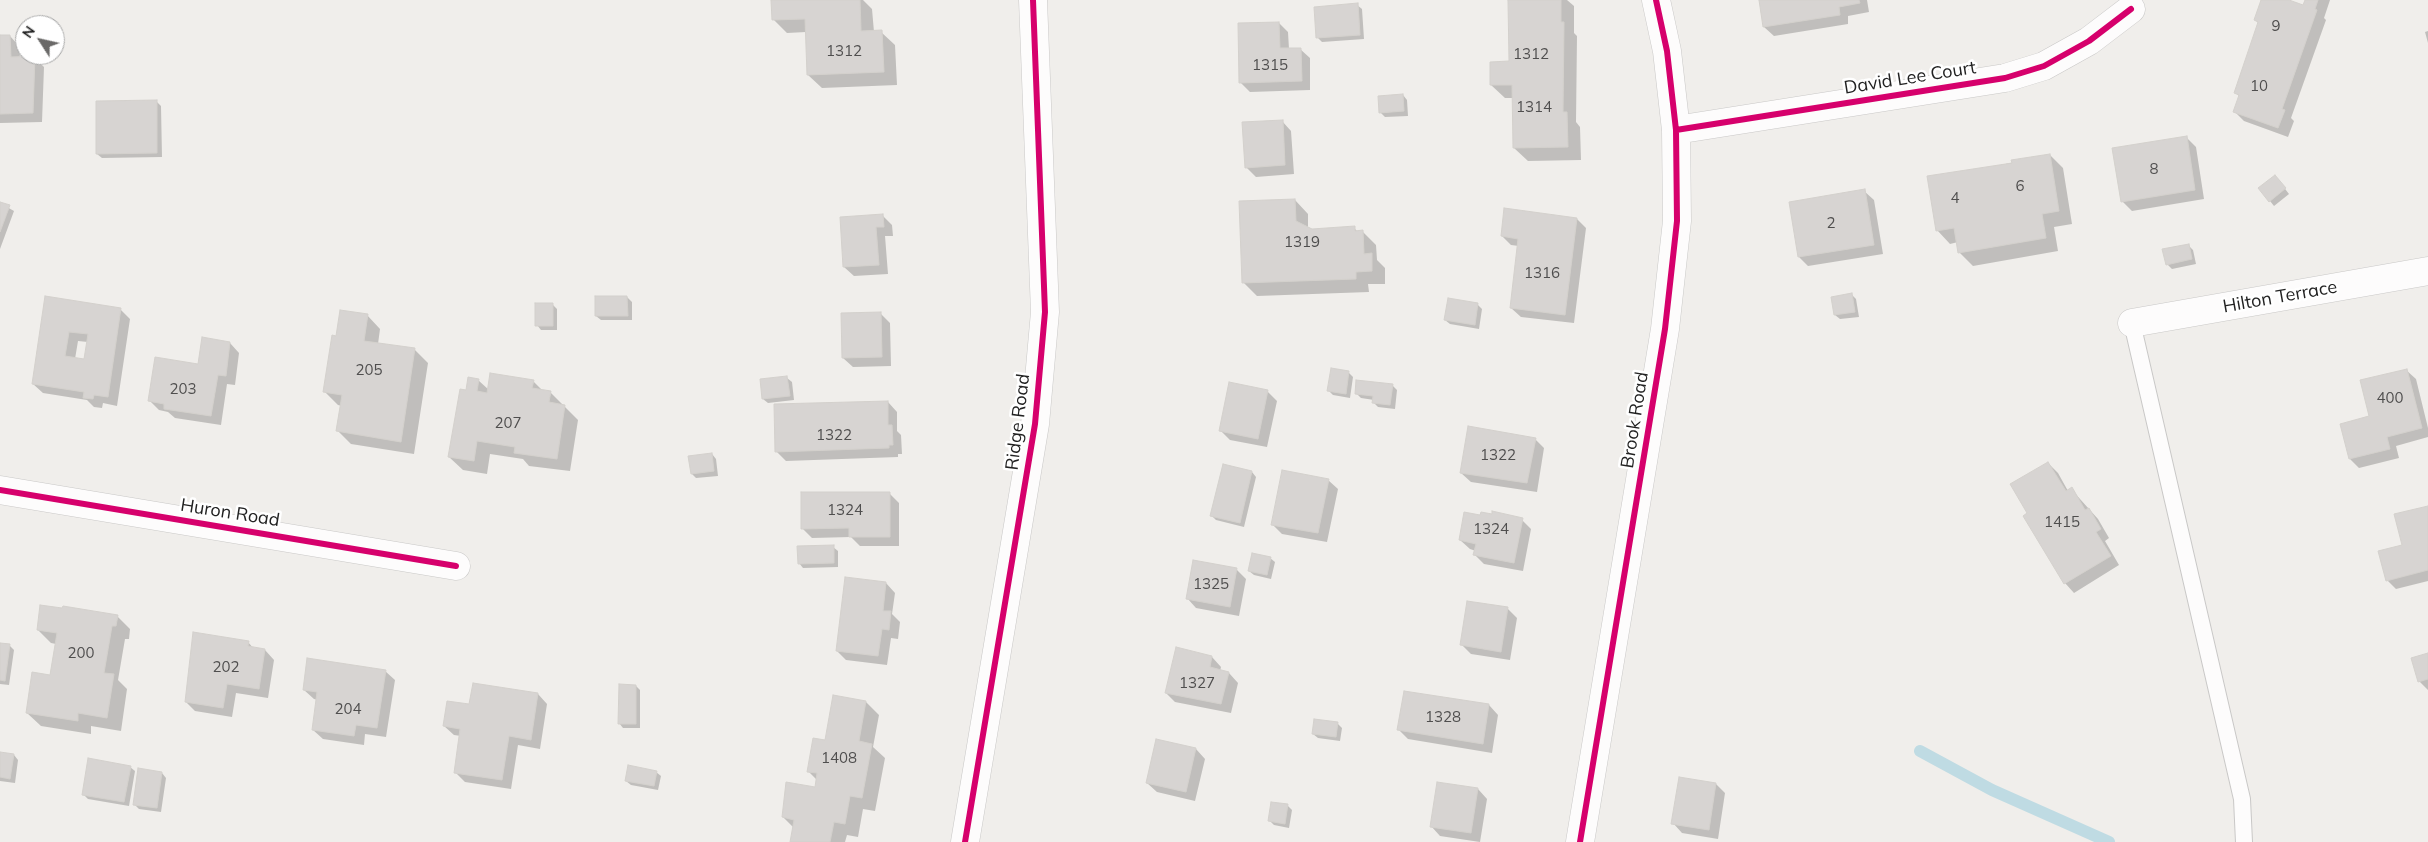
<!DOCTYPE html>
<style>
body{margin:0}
#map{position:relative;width:2428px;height:842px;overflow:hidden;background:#f0eeeb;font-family:Mulish,sans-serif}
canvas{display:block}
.north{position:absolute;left:15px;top:15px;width:50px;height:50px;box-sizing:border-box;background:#fff;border:1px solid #a7a7a7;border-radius:50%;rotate:305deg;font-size:14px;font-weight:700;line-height:20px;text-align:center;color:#222}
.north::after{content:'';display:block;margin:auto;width:18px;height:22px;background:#6a6968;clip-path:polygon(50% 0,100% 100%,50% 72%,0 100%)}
</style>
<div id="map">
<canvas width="2428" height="842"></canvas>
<div class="north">N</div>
</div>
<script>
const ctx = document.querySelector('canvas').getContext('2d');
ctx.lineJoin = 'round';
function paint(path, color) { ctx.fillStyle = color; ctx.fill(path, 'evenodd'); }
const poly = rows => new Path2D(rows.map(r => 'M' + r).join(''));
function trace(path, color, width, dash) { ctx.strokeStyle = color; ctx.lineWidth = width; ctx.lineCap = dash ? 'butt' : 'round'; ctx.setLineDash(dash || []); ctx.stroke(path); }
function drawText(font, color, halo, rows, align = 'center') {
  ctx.font = font + ' Mulish,sans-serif'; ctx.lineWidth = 5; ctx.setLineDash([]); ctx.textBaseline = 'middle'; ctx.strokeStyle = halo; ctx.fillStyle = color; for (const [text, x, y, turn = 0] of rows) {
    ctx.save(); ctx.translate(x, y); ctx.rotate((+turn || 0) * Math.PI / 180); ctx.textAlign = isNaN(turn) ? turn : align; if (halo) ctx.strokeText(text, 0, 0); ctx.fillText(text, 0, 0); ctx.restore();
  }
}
paint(poly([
 [773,0,863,0,872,9,874,32,881,32,895,45,897,85,822,88,808,75,806,32,787,33,773,19],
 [1509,0,1567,0,1574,6,1574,33,1577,36,1576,122,1580,127,1581,160,1528,161,1514,148,1513,98,1505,98,1491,85,1510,62],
 [1760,0,1867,0,1869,12,1848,16,1848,24,1774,36,1764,27],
 [2262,0,2285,0,2304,6,2306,0,2330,0,2324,18,2326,20,2291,118,2294,121,2288,137,2244,121,2235,112,2240,97,2235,92,2259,24,2256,20],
 [1357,5,1362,9,1364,39,1322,42,1318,38],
 [1279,23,1288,32,1289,49,1300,49,1310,58,1310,90,1250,92,1240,82],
 [2428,31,2428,43,2425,32],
 [0,36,10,36,19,46,20,58,35,58,44,67,42,122,0,123],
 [1403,95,1407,100,1408,116,1385,117,1380,112],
 [156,101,161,106,162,157,102,158,97,154],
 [1282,121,1291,131,1294,174,1256,177,1246,167],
 [2186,137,2196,147,2204,199,2132,211,2122,201],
 [2050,155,2063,168,2072,224,2054,227,2058,251,1973,266,1959,252,1958,242,1950,244,1937,230,1961,173],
 [2279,181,2289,194,2274,206,2270,201],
 [1864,191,1874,200,1883,254,1808,266,1799,257],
 [1295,200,1308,214,1308,229,1312,230,1354,228,1358,232,1362,231,1376,245,1377,260,1385,268,1385,284,1368,284,1369,292,1257,296,1243,282],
 [0,203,14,211,0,249],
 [883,216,892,225,893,236,885,236,888,274,854,276,844,267],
 [1577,219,1586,228,1574,323,1521,317,1511,308,1519,246,1511,245,1502,236],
 [2188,245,2193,250,2196,264,2172,269,2167,264],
 [1852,295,1856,299,1859,317,1840,319,1835,315,1833,298],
 [627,297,632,302,632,320,601,320,596,316],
 [46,298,120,309,130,319,117,406,103,403,102,408,94,407,87,400,43,393,33,384],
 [78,341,88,342,85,360,75,359],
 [552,304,557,309,557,330,541,330,537,325],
 [1477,304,1482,309,1479,329,1450,324,1445,320],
 [880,313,890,323,891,366,853,367,843,358],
 [367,315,380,329,378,344,414,349,428,363,414,454,351,444,338,431,342,406,338,405,325,392,337,337],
 [230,343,239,353,235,385,227,384,221,425,175,418,168,412,159,410,150,401],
 [1332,370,1349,373,1353,377,1350,398,1333,395,1328,390],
 [2406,370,2416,379,2428,428,2428,437,2396,446,2399,458,2359,468,2350,459,2371,417],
 [787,378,792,382,794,400,768,403,763,399],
 [478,380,489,390,533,381,543,391,550,392,578,420,570,471,529,466,523,459,490,454,487,474,463,470,449,457,467,391],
 [1392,385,1397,390,1395,409,1378,407,1374,403,1374,400,1361,398,1356,393],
 [1267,391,1277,401,1267,447,1230,440,1220,430],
 [888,402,897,412,897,431,901,435,902,454,898,454,898,457,786,461,776,451],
 [1535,439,1544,448,1537,492,1471,482,1461,473],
 [712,454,716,459,718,476,696,478,692,474],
 [2048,463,2058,473,2068,491,2071,489,2098,519,2109,538,2105,541,2119,565,2074,593,2065,583,2029,514],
 [1252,472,1256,477,1244,527,1216,520,1211,515],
 [1328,480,1338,489,1327,542,1282,534,1272,524],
 [889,493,899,503,899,546,860,546,851,537,812,538,803,529],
 [2428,507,2428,581,2396,589,2387,580],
 [1522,520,1531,529,1523,571,1484,564,1475,555,1476,551,1470,549,1460,540],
 [833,547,838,551,838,567,803,568,799,563],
 [1270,558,1275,562,1271,579,1254,575,1249,571],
 [1194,561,1237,570,1246,579,1239,616,1196,608,1187,598],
 [886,583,895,593,892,614,900,622,898,639,891,638,887,665,846,660,837,651],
 [1507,608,1517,618,1510,660,1471,654,1462,645],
 [117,616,130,629,129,639,125,639,118,680,127,689,121,731,91,726,91,734,41,726,27,713,51,676,56,644,51,643,38,630],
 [248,642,254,649,265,650,274,660,268,698,236,693,232,717,195,711,186,702],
 [0,644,10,646,14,650,9,685,0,684],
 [2428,654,2428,690,2419,681],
 [1212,657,1221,667,1220,671,1229,673,1238,683,1231,713,1175,702,1166,693],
 [385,671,395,680,386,737,365,734,364,745,323,739,313,730,318,700,314,699,304,690],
 [636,686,640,690,640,728,623,728,619,723],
 [1405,692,1489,705,1498,715,1492,753,1408,739,1398,729],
 [538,694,547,704,540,749,518,745,511,789,465,782,455,772,461,736,454,735,444,726,470,706],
 [866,702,879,715,873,747,885,758,875,811,863,809,858,837,847,835,845,842,791,842,794,828,783,817,816,788,817,780,808,771],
 [1337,723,1342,728,1340,741,1318,738,1313,734],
 [1196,749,1205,759,1195,801,1157,792,1147,783],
 [0,753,14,755,18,760,15,783,0,781],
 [130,767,135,771,129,806,88,799,83,794],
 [656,772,661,776,658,790,631,785,626,781],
 [162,773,166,778,161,812,139,809,134,804],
 [1716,784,1725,793,1718,839,1682,833,1673,823],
 [1478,789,1487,799,1480,842,1440,836,1431,826],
 [1272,803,1288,806,1292,810,1289,828,1274,825,1269,820]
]), '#0003');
trace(poly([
 [1920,751,1992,790,2109,842]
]), '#bfdbe3', 12);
const building = poly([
 [771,0,860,0,861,31,882,30,884,72,807,75,805,19,772,20,771,0],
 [1508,0,1561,0,1561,22,1564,22,1563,112,1567,112,1568,147,1513,148,1512,85,1490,85,1490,62,1509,61,1508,0],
 [1759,0,1859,0,1860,3,1839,7,1840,15,1763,27,1759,0],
 [2261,0,2289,0,2303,5,2305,0,2318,0,2315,9,2317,10,2282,109,2285,110,2278,128,2233,112,2239,95,2234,93,2258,22,2254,20,2261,0],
 [1358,3,1360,35,1316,38,1314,7,1358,3],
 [1279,22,1280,48,1301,48,1302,81,1239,83,1238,23,1279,22],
 [0,35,10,35,11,57,35,56,33,113,0,114,0,35],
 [1403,94,1404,111,1379,113,1378,96,1403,94],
 [157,100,157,153,96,154,96,101,157,100],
 [1283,120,1285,165,1245,168,1242,122,1283,120],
 [2187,136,2195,190,2121,202,2112,148,2187,136],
 [2050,154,2059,211,2042,214,2046,238,1958,253,1954,228,1936,231,1927,176,2012,163,2011,160,2050,154],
 [2275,175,2286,188,2269,202,2258,188,2275,175],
 [1865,189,1874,245,1798,257,1789,202,1865,189],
 [1295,199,1296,221,1312,229,1355,226,1355,231,1363,230,1364,254,1372,253,1372,271,1356,272,1356,279,1242,283,1239,201,1295,199],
 [0,202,10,205,0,232,0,202],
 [1504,208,1577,218,1565,315,1510,308,1518,239,1501,236,1504,208],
 [883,214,884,227,876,227,879,265,843,267,840,217,883,214],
 [2189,244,2192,259,2166,265,2162,249,2189,244],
 [1852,293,1855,312,1834,315,1831,297,1852,293],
 [45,296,121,308,108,397,94,395,93,399,83,398,84,392,32,384,45,296],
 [69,332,88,334,84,359,65,356,69,332],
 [595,296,627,296,628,316,595,316,595,296],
 [1448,298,1478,303,1475,325,1444,320,1448,298],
 [535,303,553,303,553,326,535,326,535,303],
 [340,310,368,314,364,341,415,348,401,442,336,431,342,395,323,392,332,335,336,336,340,310],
 [881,312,882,357,842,358,841,313,881,312],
 [202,337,230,342,226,376,218,375,211,416,164,409,164,404,148,401,155,357,198,364,202,337],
 [1331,368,1349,371,1346,394,1327,391,1331,368],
 [2407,369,2422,428,2387,437,2390,449,2349,459,2340,424,2369,416,2360,380,2407,369],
 [490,373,534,380,532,388,551,391,549,402,565,405,557,459,514,453,515,447,477,441,474,461,448,457,460,389,466,390,468,377,479,379,477,391,487,393,490,373],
 [787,376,790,396,762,399,760,379,787,376],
 [1356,380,1393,384,1390,405,1372,403,1373,396,1355,394,1356,380],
 [1229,382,1268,390,1258,439,1219,431,1229,382],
 [888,401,888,425,892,425,893,445,889,445,889,448,775,452,774,404,888,401],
 [1468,426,1536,438,1527,483,1460,473,1468,426],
 [712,453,714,471,691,474,688,456,712,453],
 [2048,462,2066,491,2072,487,2085,510,2089,508,2101,529,2096,532,2111,556,2064,584,2023,516,2027,513,2010,484,2048,462],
 [1223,464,1252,471,1240,523,1210,516,1223,464],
 [1282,470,1329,479,1318,533,1271,525,1282,470],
 [801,492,890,492,890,537,849,537,849,528,801,529,801,492],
 [2428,506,2428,570,2386,581,2378,551,2402,545,2394,514,2428,506],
 [1492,511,1523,518,1514,563,1473,555,1476,544,1459,540,1464,512,1480,515,1481,512,1492,514,1492,511],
 [834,545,834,563,798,564,797,546,834,545],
 [1252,553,1271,557,1267,575,1248,571,1252,553],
 [1193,560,1237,568,1230,607,1186,599,1193,560],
 [845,577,886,582,883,611,891,611,889,630,882,629,878,656,836,651,845,577],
 [1467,601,1508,607,1501,652,1460,645,1467,601],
 [40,605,62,608,63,606,118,615,116,626,112,626,104,673,114,674,107,718,78,713,78,721,26,713,32,672,50,675,57,633,37,630,40,605],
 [193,632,249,641,248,646,265,649,259,689,227,684,223,708,185,702,193,632],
 [0,643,10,644,5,681,0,680,0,643],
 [1176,647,1212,656,1210,667,1229,672,1221,704,1165,693,1176,647],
 [2428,653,2428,679,2418,682,2411,658,2428,653],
 [307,658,386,670,377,728,356,725,354,736,312,730,317,692,303,690,307,658],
 [473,683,538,693,531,740,509,736,502,780,454,773,460,729,443,726,447,701,469,704,473,683],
 [619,684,636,685,636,724,618,724,619,684],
 [1404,691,1489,704,1483,744,1397,730,1404,691],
 [833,695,866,701,859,741,872,744,862,798,850,796,845,824,834,822,830,842,790,842,794,820,782,817,786,782,815,787,817,773,807,772,813,738,825,740,833,695],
 [1314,719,1338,722,1336,737,1312,734,1314,719],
 [1156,739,1196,748,1186,792,1146,783,1156,739],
 [0,752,14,754,10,779,0,777,0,752],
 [88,758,131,766,124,802,82,795,88,758],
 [628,765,657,771,654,786,625,781,628,765],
 [138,768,162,772,157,808,133,805,138,768],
 [1679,777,1716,783,1709,830,1671,824,1679,777],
 [1437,782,1478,788,1471,833,1430,827,1437,782],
 [1271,802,1288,804,1285,824,1268,821,1271,802]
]);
paint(building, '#d7d4d2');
trace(building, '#d3d0cc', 1);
const service = poly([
 [2132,323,2242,799,2244,842]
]);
const minor = poly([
 [1676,130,2005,78,2044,66,2089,41,2131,9],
 [2132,323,2428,271],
 [0,490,456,566],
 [965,842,1035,424,1045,312,1033,0],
 [1580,842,1665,329,1677,221,1676,130,1667,51,1656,0]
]);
trace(service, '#c9c8c7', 18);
trace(minor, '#c9c8c7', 29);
trace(service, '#fdfcfc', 16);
trace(minor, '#fdfcfc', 28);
trace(poly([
 [1676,130,2005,78,2044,66,2089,41,2131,9],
 [0,490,456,566],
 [965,842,1035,424,1045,312,1033,0],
 [1580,842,1665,329,1677,221,1676,130,1667,51,1656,0]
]), '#d6006c', 6);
drawText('15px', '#4f4e4e', null, [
 ["9",2276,26],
 ["1312",844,51],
 ["1312",1531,54],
 ["1315",1270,65],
 ["10",2259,86],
 ["1314",1534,107],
 ["8",2154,169],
 ["6",2020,186],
 ["4",1955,198],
 ["2",1831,223],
 ["1319",1302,242],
 ["1316",1542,273],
 ["205",369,370],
 ["203",183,389],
 ["400",2390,398],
 ["207",508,423],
 ["1322",834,435],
 ["1322",1498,455],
 ["1324",845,510],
 ["1415",2062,522],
 ["1324",1491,529],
 ["1325",1211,584],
 ["200",81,653],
 ["202",226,667],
 ["1327",1197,683],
 ["204",348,709],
 ["1328",1443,717],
 ["1408",839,758]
]);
drawText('18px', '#222', '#fff', [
 ["David Lee Court",1910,78,-9],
 ["Hilton Terrace",2280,297,-10],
 ["Brook Road",1635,420,-81],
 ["Ridge Road",1018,422,-83],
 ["Huron Road",230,513,9]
]);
</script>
